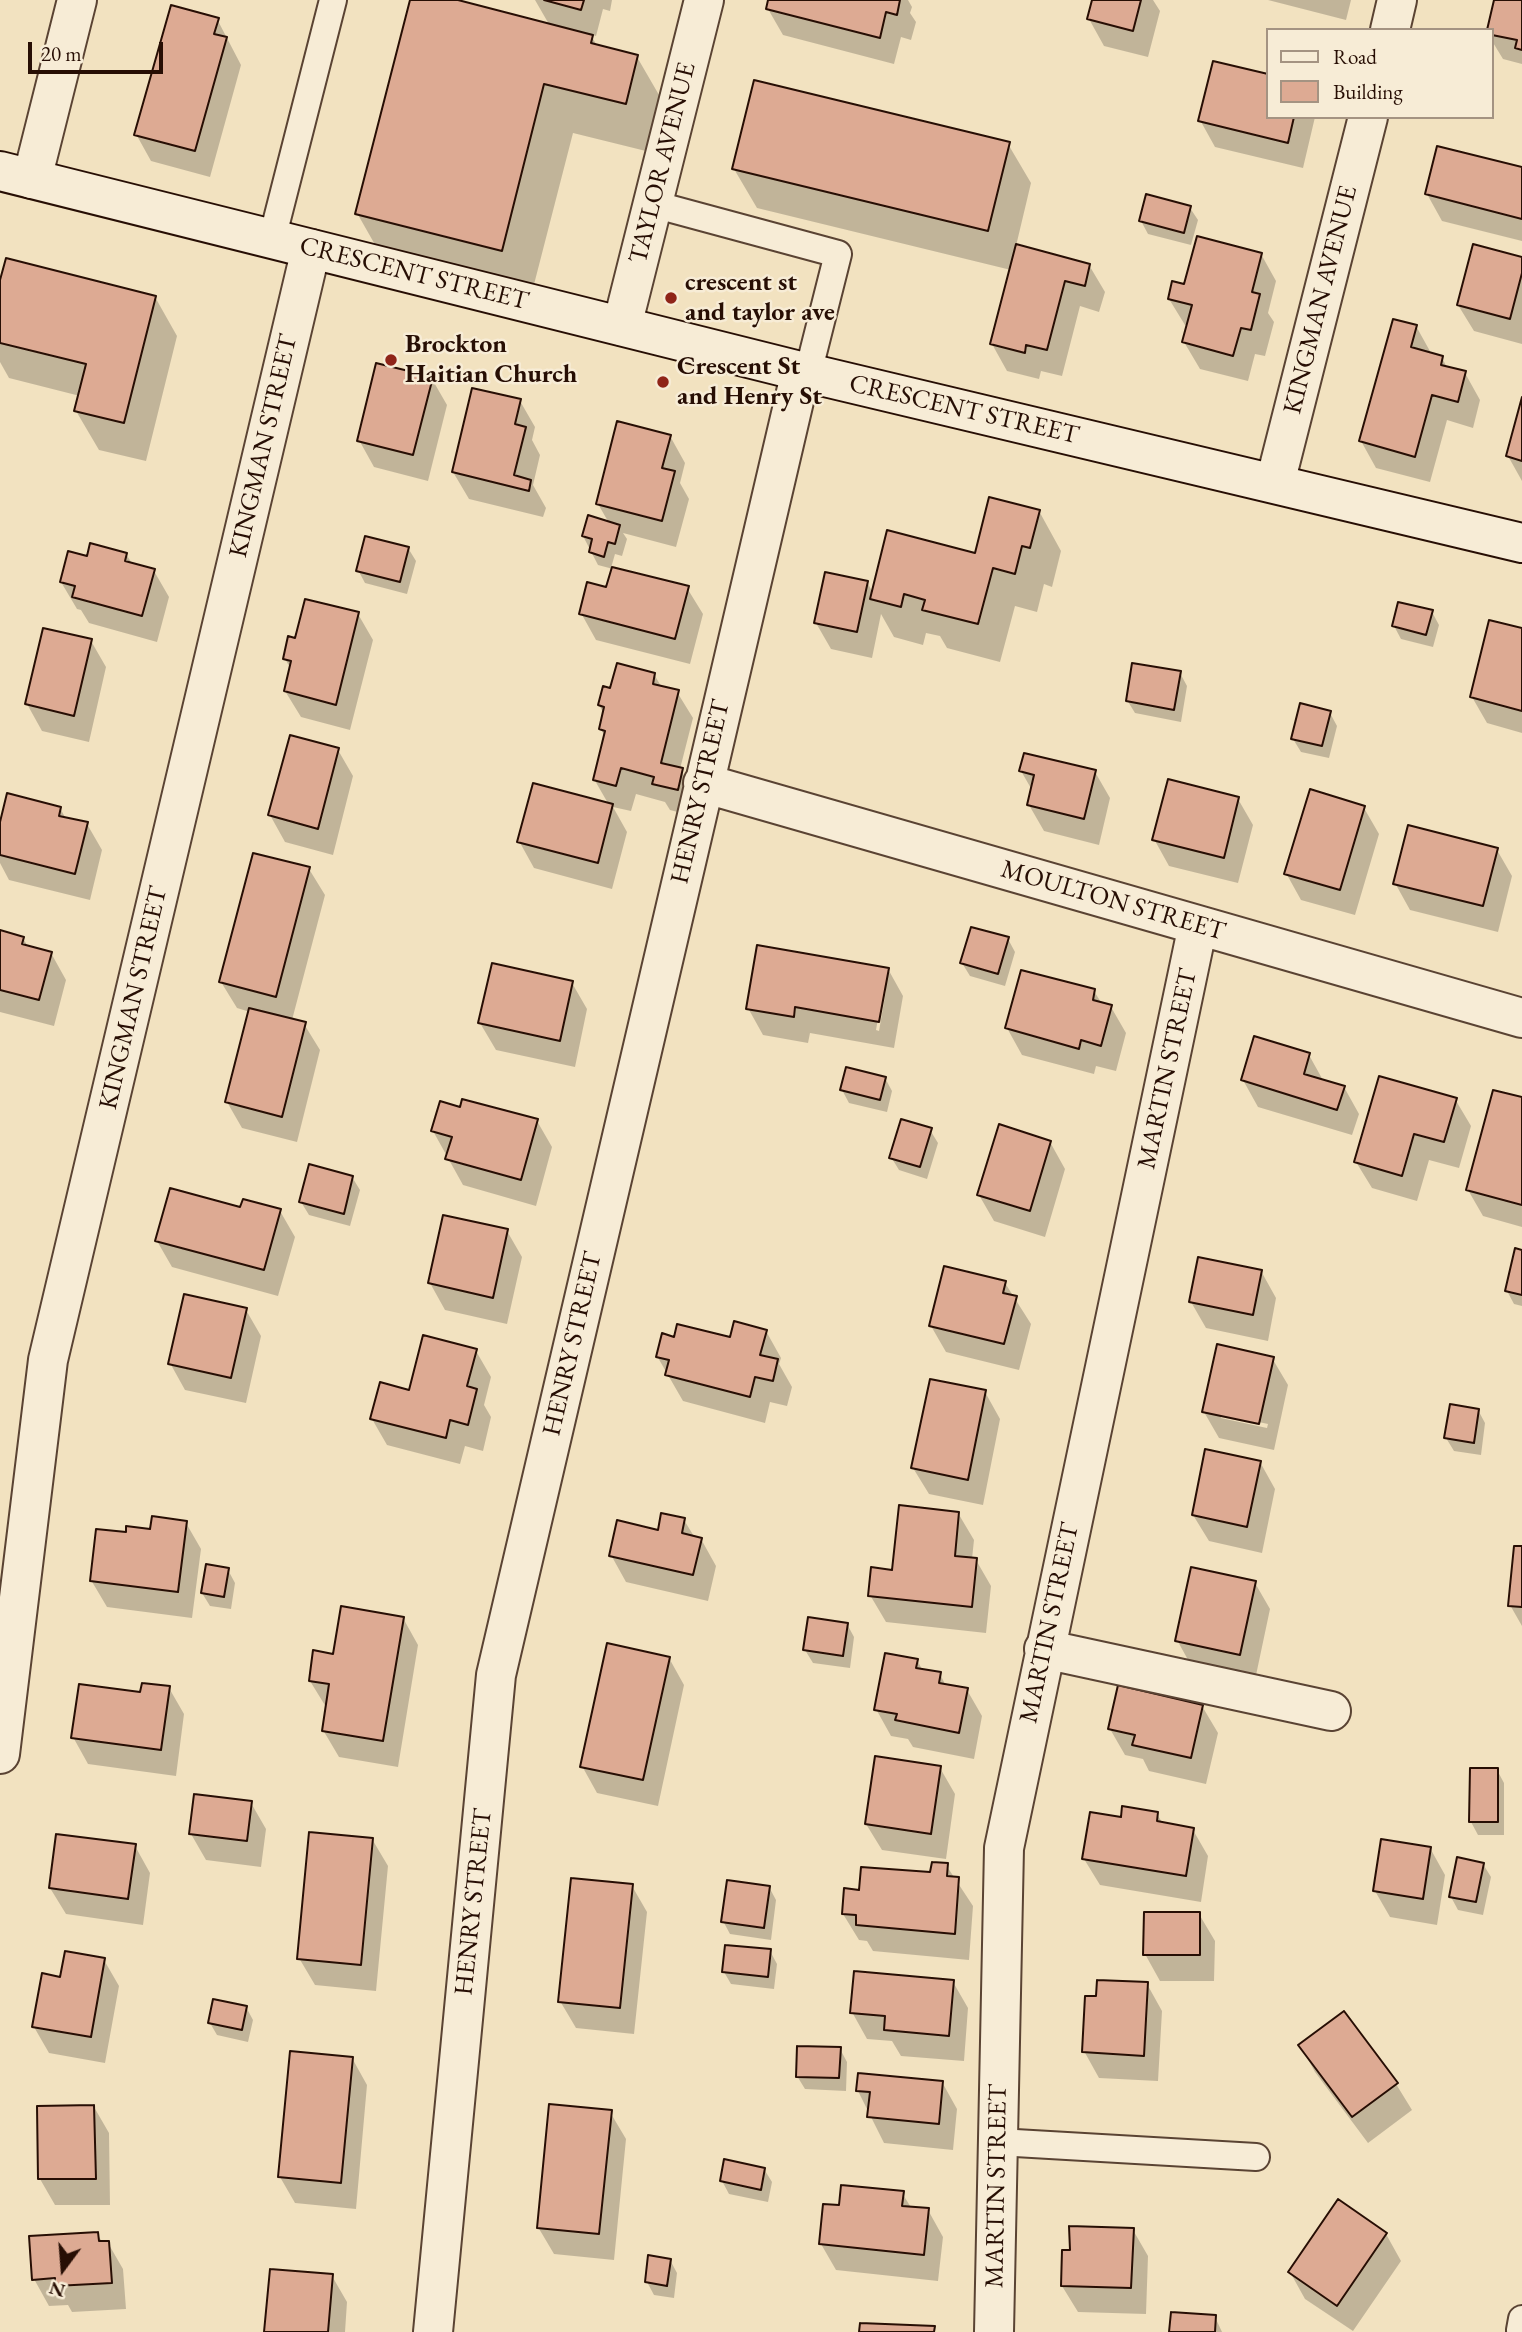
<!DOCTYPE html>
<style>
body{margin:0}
#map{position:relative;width:1522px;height:2332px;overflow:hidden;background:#f2e2c0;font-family:"EB Garamond",serif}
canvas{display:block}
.legend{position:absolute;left:1266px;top:28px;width:228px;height:91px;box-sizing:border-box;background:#f7ecd6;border:2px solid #a49382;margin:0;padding:9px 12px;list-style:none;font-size:21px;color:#270e04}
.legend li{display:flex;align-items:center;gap:14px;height:35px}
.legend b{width:35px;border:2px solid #a49382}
.north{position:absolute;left:28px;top:2234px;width:70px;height:70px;-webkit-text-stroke:5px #f7ecd6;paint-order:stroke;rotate:196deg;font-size:19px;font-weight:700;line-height:28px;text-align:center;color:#270e04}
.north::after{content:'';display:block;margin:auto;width:24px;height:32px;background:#270e04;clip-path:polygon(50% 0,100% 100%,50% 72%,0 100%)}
.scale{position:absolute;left:28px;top:42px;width:135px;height:32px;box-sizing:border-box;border:4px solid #270e04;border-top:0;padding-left:9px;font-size:21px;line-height:24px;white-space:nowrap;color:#270e04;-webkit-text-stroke:5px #f7ecd6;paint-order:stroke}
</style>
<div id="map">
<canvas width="1522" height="2332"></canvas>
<ul class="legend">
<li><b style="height:9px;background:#f7ecd6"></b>Road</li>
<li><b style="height:19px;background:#ddaa93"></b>Building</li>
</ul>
<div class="north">N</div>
<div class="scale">20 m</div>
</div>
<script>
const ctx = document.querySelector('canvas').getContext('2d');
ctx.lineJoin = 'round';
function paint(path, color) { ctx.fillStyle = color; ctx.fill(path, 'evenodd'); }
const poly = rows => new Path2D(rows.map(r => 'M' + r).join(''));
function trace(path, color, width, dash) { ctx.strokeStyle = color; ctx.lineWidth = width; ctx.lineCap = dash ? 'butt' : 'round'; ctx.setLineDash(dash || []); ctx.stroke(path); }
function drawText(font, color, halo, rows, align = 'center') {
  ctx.font = font + ' "EB Garamond",serif'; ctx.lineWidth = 5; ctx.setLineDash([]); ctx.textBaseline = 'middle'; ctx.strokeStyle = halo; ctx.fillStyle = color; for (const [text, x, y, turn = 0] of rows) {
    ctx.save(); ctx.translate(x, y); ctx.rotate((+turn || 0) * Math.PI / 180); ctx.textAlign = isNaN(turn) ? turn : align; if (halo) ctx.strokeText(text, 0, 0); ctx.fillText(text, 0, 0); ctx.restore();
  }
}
paint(poly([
 [412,0,451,0,550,26,535,0,612,0,610,11,603,9,596,36,590,34,598,47,637,57,666,107,654,153,573,133,530,300,386,264,357,213],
 [770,0,908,0,912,7,910,13,916,22,911,40,901,37,894,64,783,35,768,9],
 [1094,0,1153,0,1160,11,1148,57,1104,46,1089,19],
 [1268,0,1351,0,1346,20],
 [1496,0,1522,0,1522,64,1503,59,1492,41],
 [217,19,241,65,210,177,151,161,136,134],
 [1214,63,1268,76,1268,117,1315,117,1303,168,1215,147,1200,120],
 [1008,144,1031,183,1016,246,1089,265,1105,292,1099,312,1080,306,1062,376,1041,371,1039,379,1007,371,992,344,1011,270,757,208,734,169],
 [1522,169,1522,241,1442,221,1427,194],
 [1190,208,1198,220,1191,245,1148,234,1141,221],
 [1261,254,1276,281,1268,313,1274,322,1265,356,1255,354,1248,381,1200,369,1184,342,1188,326,1185,325,1169,299,1185,286],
 [1522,258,1522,344,1474,331,1458,305],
 [0,287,155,297,177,336,146,461,99,450,76,411,80,396,9,378,0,362],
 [1416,326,1431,353,1442,358,1448,369,1465,373,1480,400,1473,428,1447,420,1430,482,1376,468,1361,441],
 [432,379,447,405,428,481,374,467,359,440],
 [520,401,535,427,532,440,540,455,533,485,546,508,543,517,469,499,453,472],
 [1522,403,1522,481,1508,456],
 [670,436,685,463,680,483,689,499,676,547,623,533,627,539,622,556,615,554,611,568,687,588,703,614,690,664,596,640,581,613,607,589,613,569,598,565,583,536,609,523,598,504],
 [1039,511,1061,551,1052,587,1044,584,1037,612,1015,606,1000,662,947,648,940,636,926,633,923,645,894,637,881,614,872,658,831,649,816,623,867,582,873,593,976,555],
 [408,548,416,561,407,594,365,583,358,570],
 [126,554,133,565,154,571,169,597,157,642,89,623,81,610,77,609,61,582,88,558],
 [1432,612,1439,625,1433,647,1401,639,1394,626],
 [358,614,373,640,350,730,301,717,285,691,291,669,285,659,297,640],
 [1522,630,1522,733,1487,723,1472,697],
 [91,641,106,667,89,742,42,731,27,704],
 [1180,673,1187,686,1181,722,1135,713,1127,700],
 [654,674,662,688,677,692,693,718,680,769,697,796,693,816,670,810,665,802,636,794,631,811,613,807,627,832,612,889,534,868,519,841,609,805,594,779,605,737,601,729,604,714,599,705,611,690],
 [1330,713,1337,726,1329,758,1301,752,1293,739],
 [338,750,353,776,333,855,285,842,270,815],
 [1021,771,1095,772,1110,798,1099,845,1044,831,1029,805,1032,790],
 [1238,799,1253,825,1238,883,1169,866,1154,839],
 [60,808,66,819,87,824,102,850,90,900,9,880,0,863,0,830],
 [1364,808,1379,834,1355,915,1301,900,1286,873],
 [1497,850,1512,876,1498,932,1410,910,1395,883],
 [309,869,325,895,292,1020,304,1024,320,1050,297,1142,242,1128,227,1102,250,1012,237,1008,221,982],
 [0,932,23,938,28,947,51,953,66,980,54,1026,0,1012],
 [1008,939,1015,952,1005,986,970,976,962,963],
 [888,969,903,996,894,1048,810,1033,808,1043,763,1035,748,1008],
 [883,990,886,990,879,1031,876,1030],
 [572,983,587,1009,575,1067,496,1050,480,1023],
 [1094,991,1102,1004,1111,1007,1126,1033,1116,1071,1096,1066,1094,1074,1022,1055,1007,1028],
 [1309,1055,1324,1082,1344,1087,1359,1114,1352,1135,1258,1107,1243,1080],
 [885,1078,892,1091,887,1112,849,1103,842,1090],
 [1455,1099,1471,1126,1459,1168,1429,1160,1417,1201,1372,1188,1356,1162],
 [1522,1099,1522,1227,1483,1216,1468,1190],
 [461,1109,537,1121,552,1147,536,1206,463,1185,433,1131],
 [930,1130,938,1143,927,1179,899,1170,891,1157],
 [1050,1142,1065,1169,1045,1237,994,1221,979,1195],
 [352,1177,360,1190,350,1226,309,1215,301,1202],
 [242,1209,280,1211,295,1237,278,1296,172,1267,157,1241],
 [507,1231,522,1257,507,1324,445,1310,430,1283],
 [1522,1252,1522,1306,1514,1304,1507,1291],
 [1261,1271,1276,1298,1268,1341,1206,1328,1191,1302],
 [1005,1283,1031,1324,1019,1370,946,1352,931,1326],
 [246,1310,261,1336,246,1403,185,1390,170,1363],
 [766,1331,781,1358,779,1364,792,1387,787,1406,770,1402,765,1423,683,1401,657,1356,675,1339,732,1340],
 [476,1351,491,1377,484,1405,491,1417,483,1451,465,1446,460,1464,387,1445,372,1419],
 [1272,1358,1288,1385,1274,1450,1219,1438,1204,1412],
 [1221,1414,1268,1424,1267,1428,1221,1418],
 [985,1392,1000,1419,983,1505,929,1494,913,1468],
 [1478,1410,1485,1423,1481,1455,1454,1451,1446,1438],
 [1260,1462,1275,1489,1262,1553,1209,1541,1193,1515],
 [958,1513,974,1540,972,1559,976,1560,991,1586,986,1633,886,1622,870,1595],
 [684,1520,695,1538,701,1539,716,1566,708,1601,626,1582,611,1555],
 [186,1523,201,1549,192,1618,107,1607,91,1580,127,1534],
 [1522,1548,1522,1626,1510,1605],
 [228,1570,235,1583,231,1609,210,1606,202,1593],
 [1255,1583,1270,1609,1255,1680,1192,1667,1177,1640],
 [403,1618,418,1645,398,1767,339,1757,323,1730,326,1707,310,1681,335,1656],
 [847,1624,854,1637,850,1668,813,1663,805,1650],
 [669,1658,684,1685,658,1806,597,1793,582,1766],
 [917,1660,923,1671,940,1674,946,1686,967,1690,982,1716,974,1759,913,1747,908,1739,891,1736,876,1709],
 [169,1688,184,1714,176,1776,88,1764,73,1737,142,1694],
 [1202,1706,1218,1733,1206,1784,1149,1771,1143,1759,1125,1755,1110,1729],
 [940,1768,955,1794,946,1859,882,1850,866,1824],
 [1471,1770,1497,1770,1504,1783,1504,1835,1478,1835,1471,1822],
 [251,1803,266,1829,261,1867,206,1860,191,1834],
 [1157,1814,1163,1824,1193,1830,1208,1856,1201,1902,1100,1885,1084,1859,1122,1819],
 [372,1839,388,1866,376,1991,315,1985,299,1958],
 [135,1846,150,1873,143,1925,66,1914,50,1888],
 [1430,1848,1445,1875,1437,1925,1390,1917,1375,1891],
 [1483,1864,1491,1877,1483,1915,1458,1910,1451,1897],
 [946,1865,973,1906,969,1960,873,1951,867,1941,859,1940,843,1914,861,1891,932,1874],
 [632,1886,647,1912,634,2034,576,2028,560,2001],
 [769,1887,776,1900,771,1940,730,1934,723,1921],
 [1199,1914,1215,1941,1214,1981,1160,1981,1145,1954],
 [770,1951,777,1964,774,1989,731,1984,724,1972],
 [104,1960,119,1986,105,2063,49,2053,34,2027,61,1979],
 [953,1982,968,2008,964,2061,901,2056,892,2041,867,2039,852,2012],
 [1147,1984,1162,2011,1158,2081,1099,2078,1084,2051,1098,1997],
 [246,2007,253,2020,248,2042,217,2035,210,2023],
 [1300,2045,1396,2084,1412,2110,1368,2143,1315,2072],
 [840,2049,847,2062,846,2091,805,2089,797,2076],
 [352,2058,367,2085,356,2209,295,2203,280,2177],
 [859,2074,942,2082,957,2109,953,2150,884,2143,858,2091],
 [94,2107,109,2133,110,2205,55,2205,40,2179],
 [610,2112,626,2139,614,2260,554,2254,538,2227],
 [764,2169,772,2182,768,2202,729,2194,722,2181],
 [902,2193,912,2209,928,2210,943,2237,938,2281,836,2270,821,2244,841,2207],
 [1133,2230,1148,2256,1146,2314,1078,2312,1062,2286,1071,2252],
 [97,2234,103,2243,108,2243,123,2269,126,2309,72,2312,68,2305,49,2306,34,2279],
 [1386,2234,1401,2261,1353,2331,1305,2299,1290,2272],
 [670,2260,677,2273,674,2298,654,2295,647,2282],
 [332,2276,347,2302,345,2332,266,2332],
 [1215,2317,1222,2332,1171,2332]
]), '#0003');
const building = poly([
 [410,0,458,0,593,35,591,43,638,55,626,104,544,84,502,251,355,214,410,0],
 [544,0,584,0,581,10,544,0],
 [768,0,900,0,897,15,886,12,880,38,766,9,768,0],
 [1092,0,1141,0,1133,31,1087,19,1092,0],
 [1494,0,1522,0,1522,50,1515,48,1517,40,1492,35,1492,30,1487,30,1494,0],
 [171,5,219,18,214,34,227,37,195,151,134,135,171,5],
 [1213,61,1268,74,1268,117,1294,117,1288,143,1198,121,1213,61],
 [754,80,1010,142,988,231,732,169,754,80],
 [1437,146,1522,167,1522,219,1425,194,1437,146],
 [1146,194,1191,206,1184,233,1139,221,1146,194],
 [1197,236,1262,253,1252,292,1260,294,1251,330,1241,328,1233,356,1182,342,1192,305,1168,299,1172,281,1184,284,1197,236],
 [1016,244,1090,264,1085,286,1065,281,1047,350,1026,345,1025,353,990,344,1016,244],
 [1473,244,1522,257,1522,273,1510,319,1457,305,1473,244],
 [6,258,156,296,124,423,74,411,86,364,0,343,0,280,6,258],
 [1393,319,1417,325,1411,347,1443,356,1441,365,1466,371,1458,402,1432,395,1415,457,1359,441,1393,319],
 [376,363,433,377,413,455,357,441,376,363],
 [472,388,521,399,515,424,526,427,514,475,531,480,529,491,452,472,472,388],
 [1522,397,1522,461,1506,456,1522,397],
 [617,421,671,435,662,468,675,471,662,521,596,504,617,421],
 [989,497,1040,510,1030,548,1022,546,1015,574,993,568,978,624,922,610,925,600,904,594,901,607,870,599,887,530,975,553,989,497],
 [588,515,620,525,615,544,608,542,604,557,589,552,592,539,582,536,588,515],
 [365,536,409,547,400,582,356,571,365,536],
 [90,543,127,553,125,561,155,569,142,616,72,597,75,586,60,582,68,551,87,556,90,543],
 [612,567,689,586,675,639,579,614,587,582,606,587,612,567],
 [825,572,868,581,857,632,814,623,825,572],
 [305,599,359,612,336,705,284,691,291,661,283,659,288,636,295,638,305,599],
 [1398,602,1433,610,1426,635,1392,626,1398,602],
 [1489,620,1522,628,1522,711,1470,697,1489,620],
 [43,628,92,639,74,716,25,704,43,628],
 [617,663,655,673,653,684,679,690,661,763,683,768,678,790,652,784,654,777,621,768,616,786,593,780,605,731,599,729,604,707,598,705,603,686,610,688,617,663],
 [1132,663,1181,671,1174,710,1126,701,1132,663],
 [1300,703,1331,711,1322,746,1291,739,1300,703],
 [290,735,339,748,318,829,268,815,290,735],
 [1024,753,1096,770,1084,819,1027,805,1034,775,1019,771,1024,753],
 [1168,779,1239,797,1224,858,1152,840,1168,779],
 [533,783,613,804,598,863,517,842,533,783],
 [1310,789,1365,806,1340,890,1284,874,1310,789],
 [7,793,61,807,59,816,88,822,75,874,0,855,0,822,7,793],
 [1408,825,1498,848,1483,906,1393,884,1408,825],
 [253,853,310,867,276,997,219,982,253,853],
 [971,927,1009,937,998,974,960,963,971,927],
 [0,930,24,937,22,944,52,952,39,1000,0,990,0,930],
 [757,945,889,968,879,1022,795,1007,794,1017,746,1009,757,945],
 [492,963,573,981,560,1041,478,1023,492,963],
 [1021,970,1095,989,1093,1000,1112,1005,1101,1046,1081,1040,1079,1049,1005,1028,1021,970],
 [249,1008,306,1022,282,1117,225,1102,249,1008],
 [1254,1036,1310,1053,1304,1074,1345,1086,1337,1110,1241,1080,1254,1036],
 [846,1067,886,1077,880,1100,840,1090,846,1067],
 [1379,1076,1457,1098,1444,1142,1414,1134,1402,1176,1354,1162,1379,1076],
 [1493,1090,1522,1097,1522,1205,1466,1190,1493,1090],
 [462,1099,538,1119,521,1180,445,1159,452,1137,431,1131,440,1101,460,1107,462,1099],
 [901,1119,932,1128,920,1167,889,1158,901,1119],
 [999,1124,1051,1141,1030,1211,977,1195,999,1124],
 [309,1164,353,1176,344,1214,299,1202,309,1164],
 [170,1188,240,1207,243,1199,281,1209,264,1270,155,1241,170,1188],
 [443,1215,508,1229,493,1298,428,1283,443,1215],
 [1515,1248,1522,1250,1522,1295,1505,1291,1515,1248],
 [1198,1257,1262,1270,1253,1315,1189,1302,1198,1257],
 [944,1266,1006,1281,1003,1293,1017,1296,1004,1344,929,1326,944,1266],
 [184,1294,247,1308,231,1378,168,1364,184,1294],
 [734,1321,767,1330,760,1355,778,1359,773,1381,755,1377,750,1397,665,1375,669,1360,656,1357,662,1333,674,1337,677,1324,730,1337,734,1321],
 [423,1335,477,1349,467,1386,477,1389,468,1425,450,1420,446,1438,370,1419,380,1382,409,1390,423,1335],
 [1217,1344,1274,1357,1259,1424,1202,1412,1217,1344],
 [930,1379,986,1390,968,1480,911,1468,930,1379],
 [1450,1404,1479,1409,1474,1443,1444,1438,1450,1404],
 [1205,1449,1261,1461,1247,1527,1192,1515,1205,1449],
 [899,1505,959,1512,955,1556,977,1558,972,1607,868,1596,871,1567,892,1570,899,1505],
 [661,1513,685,1518,682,1533,702,1538,693,1575,609,1556,617,1520,658,1530,661,1513],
 [152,1516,187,1521,178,1592,90,1581,96,1529,126,1532,126,1526,150,1529,152,1516],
 [1514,1546,1522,1546,1522,1607,1508,1606,1514,1546],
 [206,1564,229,1568,224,1597,201,1593,206,1564],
 [1191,1567,1256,1581,1240,1655,1175,1641,1191,1567],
 [341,1606,404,1617,383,1741,322,1731,329,1684,309,1681,313,1650,333,1654,341,1606],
 [808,1617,848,1623,843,1656,803,1650,808,1617],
 [607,1643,670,1657,643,1780,580,1767,607,1643],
 [885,1653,918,1659,916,1668,941,1672,939,1683,968,1688,959,1733,895,1720,897,1714,874,1710,885,1653],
 [142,1683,170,1686,161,1750,71,1738,79,1684,140,1692,142,1683],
 [1118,1685,1203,1705,1191,1758,1132,1745,1135,1735,1108,1729,1118,1685],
 [875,1756,941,1766,931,1834,865,1824,875,1756],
 [1470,1768,1498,1768,1498,1822,1469,1822,1470,1768],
 [194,1794,252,1801,247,1841,189,1834,194,1794],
 [1122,1806,1158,1812,1157,1821,1194,1828,1186,1876,1082,1859,1090,1812,1121,1817,1122,1806],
 [309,1832,373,1838,361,1965,297,1959,309,1832],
 [56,1834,136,1844,128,1899,49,1888,56,1834],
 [1381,1839,1431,1847,1423,1899,1373,1891,1381,1839],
 [1457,1857,1484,1863,1476,1902,1449,1897,1457,1857],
 [932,1862,948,1863,947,1876,959,1877,955,1934,856,1925,856,1915,842,1914,844,1888,859,1890,861,1867,930,1872,932,1862],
 [571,1878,633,1884,620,2008,558,2002,571,1878],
 [727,1880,770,1886,764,1928,721,1922,727,1880],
 [1144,1912,1200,1912,1200,1955,1143,1955,1144,1912],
 [725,1945,771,1949,768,1977,722,1972,725,1945],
 [65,1951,105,1958,91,2037,32,2027,42,1973,60,1977,65,1951],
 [854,1971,954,1980,949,2036,884,2030,885,2016,850,2013,854,1971],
 [1097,1980,1148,1982,1144,2056,1082,2052,1085,1996,1096,1996,1097,1980],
 [213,1999,247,2006,242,2030,208,2023,213,1999],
 [1344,2011,1398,2083,1352,2117,1298,2045,1344,2011],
 [797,2046,841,2047,839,2078,796,2077,797,2046],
 [290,2051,353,2057,341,2183,278,2177,290,2051],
 [858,2073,943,2081,939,2124,867,2117,870,2092,856,2091,858,2073],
 [549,2104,612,2110,599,2234,537,2228,549,2104],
 [94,2105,96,2179,38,2179,37,2106,94,2105],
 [724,2159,765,2168,761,2190,720,2181,724,2159],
 [841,2185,904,2191,902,2206,929,2208,924,2255,819,2244,823,2204,839,2205,841,2185],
 [1338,2199,1387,2233,1337,2306,1288,2272,1338,2199],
 [1069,2226,1134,2228,1131,2288,1061,2286,1062,2250,1070,2250,1069,2226],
 [98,2232,99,2241,109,2241,112,2283,55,2286,55,2278,32,2280,29,2236,98,2232],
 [648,2255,671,2259,667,2286,645,2282,648,2255],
 [270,2269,333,2274,328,2332,264,2332,270,2269],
 [1171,2312,1216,2315,1215,2332,1169,2332,1171,2312],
 [860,2323,935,2326,934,2332,859,2332,860,2323]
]);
paint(building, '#ddaa93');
trace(building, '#270e04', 2);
const service = poly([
 [653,204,838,254,808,373],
 [272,239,333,0],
 [998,2142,1256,2157],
 [1520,2330,1522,2319]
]);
const minor = poly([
 [1390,30,1397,0],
 [32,179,77,0],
 [622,326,704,0],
 [1275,483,1368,117],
 [703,783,1522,1018],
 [1044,1649,1331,1711],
 [0,1754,48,1360,311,249],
 [433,2332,496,1675,801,371],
 [994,2332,1004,1848,1198,925]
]);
const secondary = poly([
 [0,171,808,373,1522,543]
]);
trace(service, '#5a4333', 30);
trace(minor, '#5a4333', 42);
trace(secondary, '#270e04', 42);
trace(service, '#f7ecd6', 26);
trace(minor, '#f7ecd6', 38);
trace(secondary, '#f7ecd6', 38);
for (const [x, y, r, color] of [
 [671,298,7,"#8f2418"],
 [391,360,7,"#8f2418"],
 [663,382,7,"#8f2418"]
]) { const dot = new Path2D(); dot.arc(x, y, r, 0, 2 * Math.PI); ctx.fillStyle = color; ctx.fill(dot); trace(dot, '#f7ecd6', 2.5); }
drawText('26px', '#270e04', '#f7ecd6', [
 ["TAYLOR AVENUE",663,163,-76],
 ["CRESCENT STREET",414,274,14],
 ["KINGMAN AVENUE",1321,300,-76],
 ["CRESCENT STREET",964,410,13],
 ["KINGMAN STREET",264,446,-77],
 ["HENRY STREET",701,792,-77],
 ["MOULTON STREET",1113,901,16],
 ["KINGMAN STREET",134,998,-77],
 ["MARTIN STREET",1168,1069,-78],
 ["HENRY STREET",573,1344,-77],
 ["MARTIN STREET",1050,1623,-78],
 ["HENRY STREET",474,1902,-84],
 ["MARTIN STREET",997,2186,-89]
]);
drawText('bold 26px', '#270e04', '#f7ecd6', [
 ["crescent st",685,283],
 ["and taylor ave",685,313],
 ["Brockton",405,345],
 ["Haitian Church",405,375],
 ["Crescent St",677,367],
 ["and Henry St",677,397]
], 'left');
</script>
